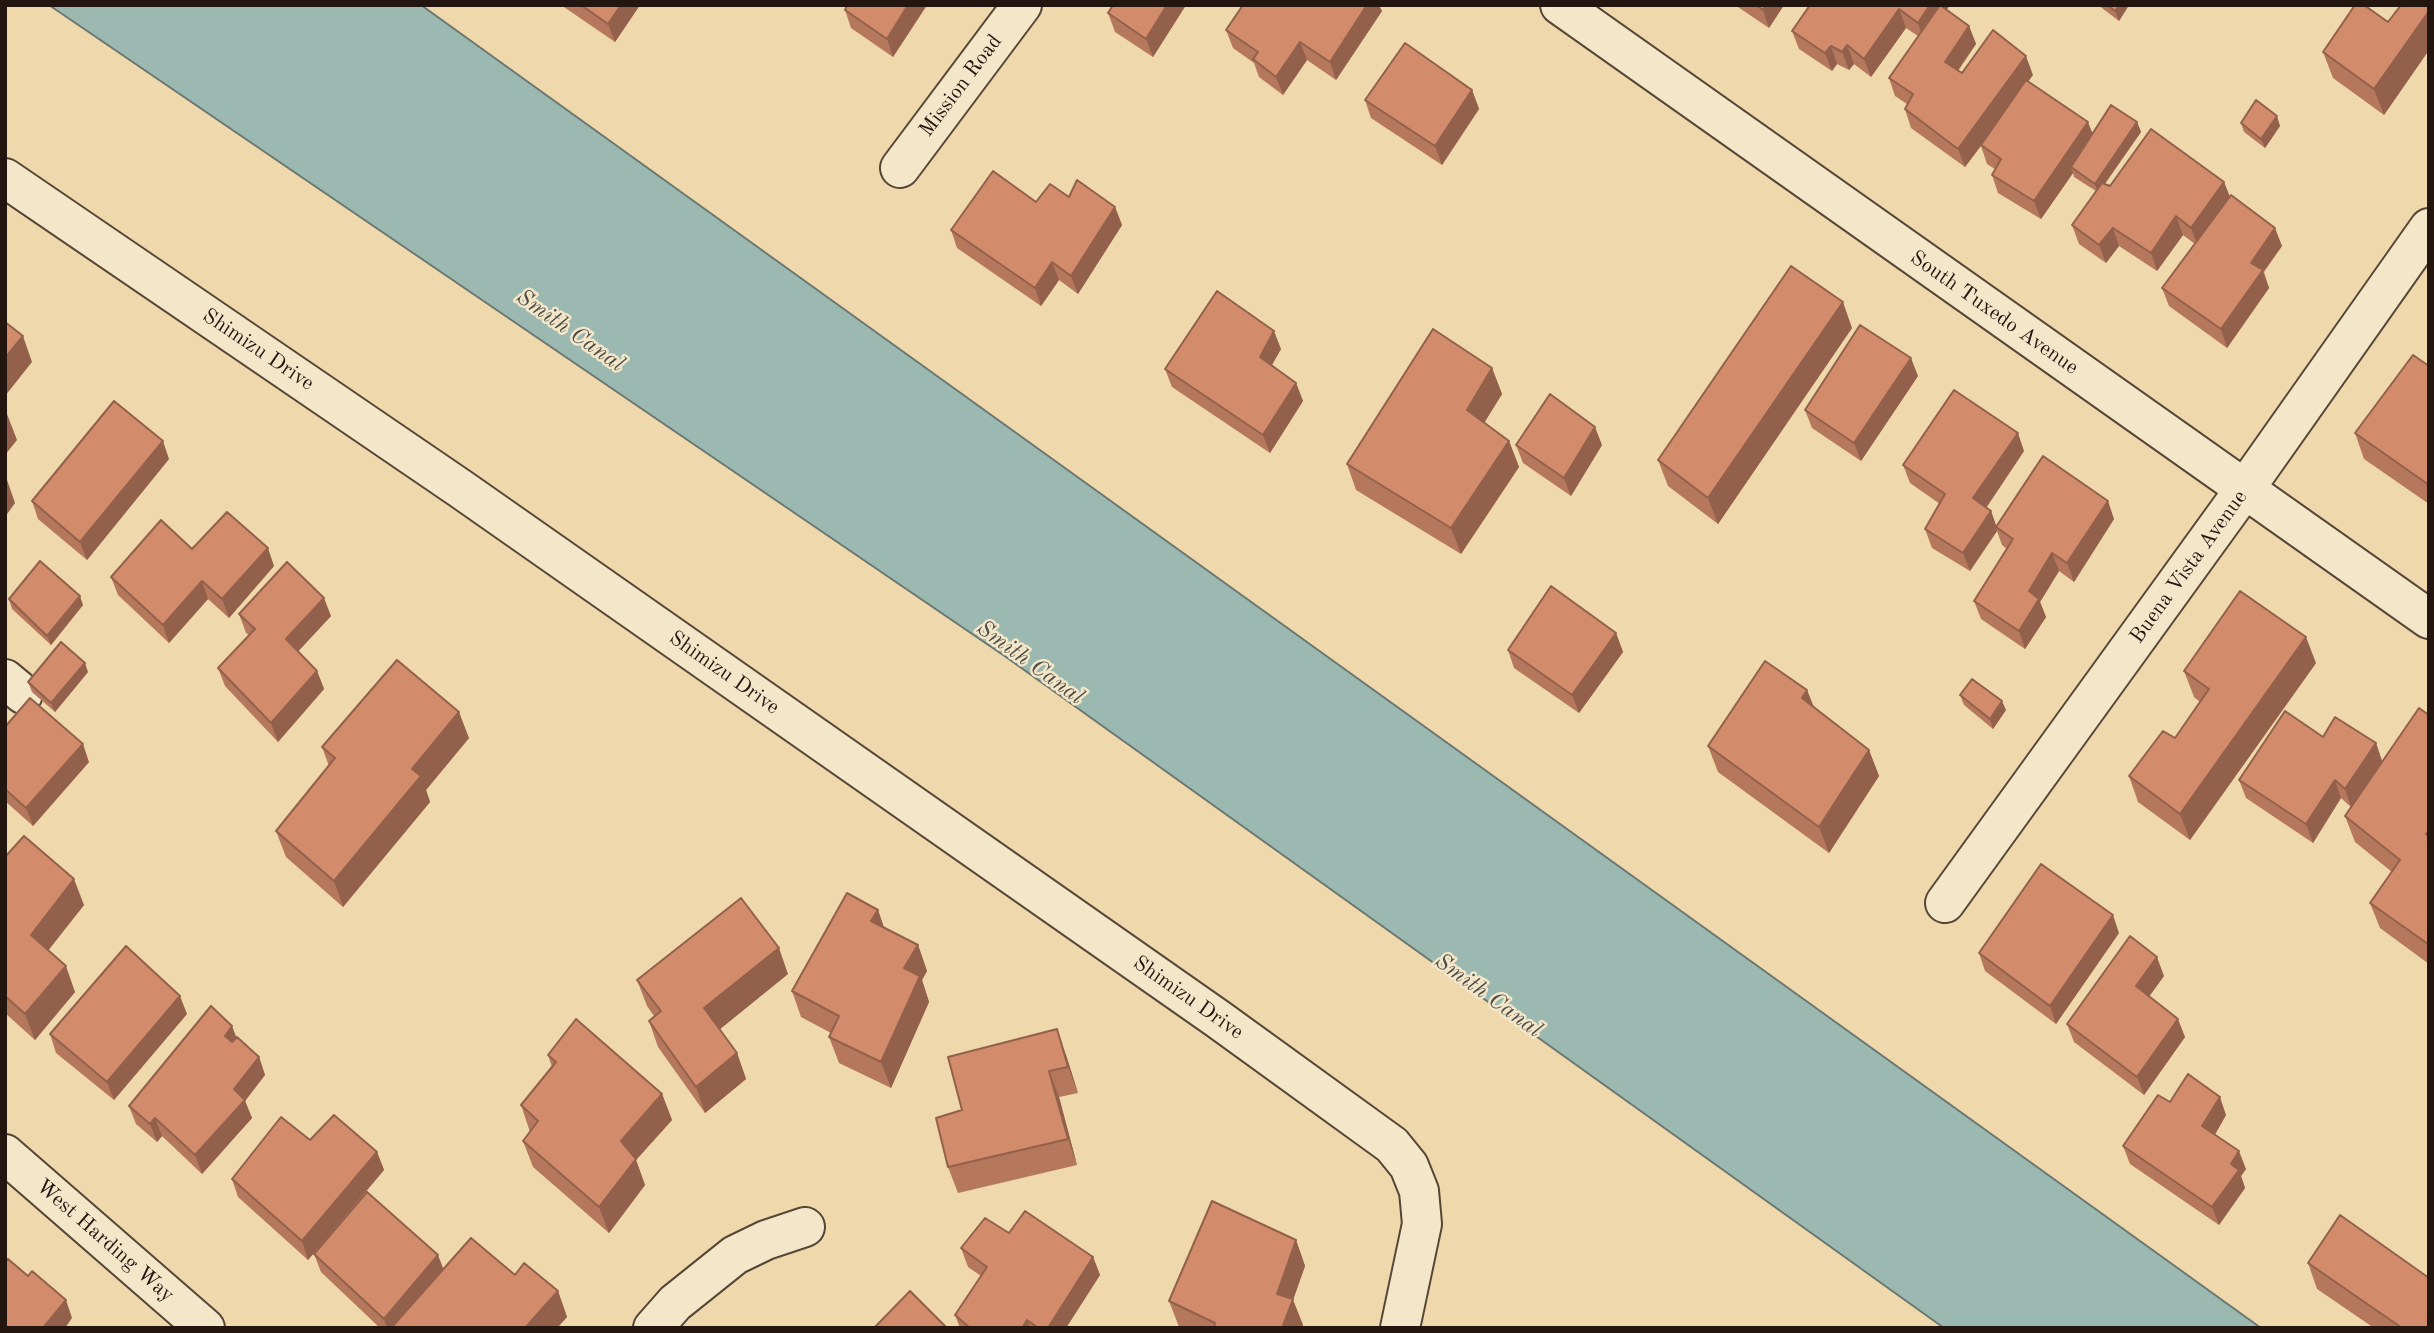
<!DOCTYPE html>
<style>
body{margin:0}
#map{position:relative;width:2434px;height:1333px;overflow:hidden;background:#eed8ac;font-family:"Old Standard TT",serif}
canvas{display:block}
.frame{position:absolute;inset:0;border:7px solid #231510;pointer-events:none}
</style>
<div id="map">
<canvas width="2434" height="1333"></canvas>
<div class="frame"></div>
</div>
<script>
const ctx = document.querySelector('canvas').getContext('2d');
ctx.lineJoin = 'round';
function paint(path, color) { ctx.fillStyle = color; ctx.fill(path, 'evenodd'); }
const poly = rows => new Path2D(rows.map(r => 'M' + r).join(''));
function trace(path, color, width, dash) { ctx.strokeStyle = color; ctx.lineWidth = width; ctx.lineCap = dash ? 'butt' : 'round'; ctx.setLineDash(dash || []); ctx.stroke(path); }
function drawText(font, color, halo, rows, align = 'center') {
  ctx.font = font + ' "Old Standard TT",serif'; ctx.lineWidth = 5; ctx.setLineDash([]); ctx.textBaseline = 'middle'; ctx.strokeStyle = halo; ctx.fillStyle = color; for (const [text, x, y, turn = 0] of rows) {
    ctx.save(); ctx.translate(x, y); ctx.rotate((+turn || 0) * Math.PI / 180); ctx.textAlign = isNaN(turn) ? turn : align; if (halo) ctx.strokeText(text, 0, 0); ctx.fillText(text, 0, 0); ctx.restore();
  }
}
const water = poly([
 [49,5,421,5,2261,1328,1944,1328,1006,657,49,5]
]);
paint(water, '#9bb9b0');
trace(water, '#6b7770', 2);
const minor = poly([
 [1560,5,2429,619],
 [900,168,1022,5],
 [5,178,461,489,1218,1019,1392,1145,1409,1166,1419,1191,1422,1224,1400,1328],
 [5,679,23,694],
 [1945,903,2244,490,2429,228],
 [5,1154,205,1328],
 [653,1328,675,1303,735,1255,766,1240,805,1227]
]);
trace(minor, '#564637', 42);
trace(minor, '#f4e6c9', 38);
paint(poly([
 [561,5,640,5,615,42],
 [847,5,927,5,893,57,851,28,845,10],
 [1186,5,1153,57,1115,32,1108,13],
 [1735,5,1784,5,1769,28],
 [1810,5,1950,5,1946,10,1969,26,1976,44,1958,71,1962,73,2033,75,2028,81,2093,133,2137,122,2141,132,2105,184,2110,186,2224,182,2230,197,2282,246,2264,272,2269,288,2227,348,2169,306,2162,288,2195,244,2183,235,2157,271,2119,246,2106,263,2079,244,2072,225,2096,191,2074,177,2073,173,2041,219,1998,193,1992,175,1995,169,1987,164,1981,146,1965,167,1911,128,1905,109,1907,104,1895,96,1889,78,1918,36,1906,28,1871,77,1854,64,1849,70,1837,64,1832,71,1799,49,1792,31],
 [2098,5,2129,5,2119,21],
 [2429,5,2429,50,2384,115,2333,78,2323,52,2388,22],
 [1382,11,1336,80,1307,60,1283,95,1259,77,1254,63,1233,48,1226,30],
 [1472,90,1479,109,1442,165,1371,118,1365,100],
 [2241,123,2280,126,2265,148,2244,132],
 [1069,197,1115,207,1122,225,1078,294,1059,280,1041,306,957,248,951,230,1036,202],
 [1852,328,1718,524,1668,486,1658,460],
 [1281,349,1272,365,1296,383,1303,401,1270,453,1172,387,1165,369],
 [2429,366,2429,504,2364,459,2355,433],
 [1492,368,1502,394,1484,423,1509,441,1519,467,1461,554,1356,490,1347,464],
 [1918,376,1861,461,1812,428,1805,410],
 [1516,445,1602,445,1571,496,1523,463],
 [2024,451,1986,508,1991,511,1996,526,2114,519,2074,582,2059,571,2040,602,2046,617,2025,649,1981,619,1974,601,2007,549,2002,545,1997,531,1970,571,1932,548,1925,529,1940,504,1910,483,1903,465],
 [169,459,87,560,38,519,32,501],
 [192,549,274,566,229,618,208,599,169,643,118,595,111,577],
 [9,599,83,605,51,645,12,609],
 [239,614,331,616,298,651,317,671,324,689,278,742,225,686,218,668,249,635,246,633],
 [1616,633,1623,652,1579,713,1514,668,1508,650],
 [2316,663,2190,840,2138,802,2129,776,2175,738,2200,702,2194,697,2184,671],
 [88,672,55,712,32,692,28,682],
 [1807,690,1814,707,1869,750,1879,776,1829,853,1718,772,1708,746],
 [1960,695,2006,710,1993,729,1964,705],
 [2429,715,2429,964,2380,928,2370,903,2392,872,2355,842,2345,816],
 [5,727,89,762,33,826,5,801],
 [2323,737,2376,743,2382,761,2351,807,2341,798,2313,843,2246,798,2239,780],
 [469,738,426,790,430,802,343,907,286,857,276,831,329,766,322,747],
 [5,857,84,905,48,950,75,992,35,1040,5,1013],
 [878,910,884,928,918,945,927,971,922,980,929,1002,891,1088,839,1063,829,1037,831,1033,801,1017,792,991],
 [2119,933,2056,1024,1985,971,1979,953],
 [788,974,720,1029,737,1053,746,1079,705,1113,658,1047,649,1021,654,1016,647,1006,637,980],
 [2164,976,2149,996,2185,1037,2144,1095,2074,1042,2067,1024],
 [187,1014,114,1100,56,1053,50,1034],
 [236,1038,259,1057,265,1075,245,1101,252,1118,202,1174,162,1136,157,1142,136,1124,129,1106],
 [548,1055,662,1094,672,1120,636,1160,645,1185,609,1233,533,1167,523,1141,530,1132,521,1105,552,1067],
 [1066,1055,1078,1093,1059,1097,1077,1165,958,1193,948,1167,962,1110],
 [2170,1102,2226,1115,2215,1135,2246,1169,2241,1176,2245,1188,2219,1225,2130,1164,2123,1146],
 [310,1140,377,1152,384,1170,308,1260,238,1197,232,1179],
 [1009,1233,1093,1257,1100,1275,1066,1328,960,1328,955,1315,981,1276,968,1267,961,1248],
 [1296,1240,1305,1266,1293,1300,1303,1325,1302,1328,1179,1327,1169,1301],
 [314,1254,443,1269,515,1275,558,1291,567,1317,557,1328,380,1328,321,1272],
 [2308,1263,2429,1328,2374,1328,2317,1289]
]), '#b5785c');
paint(poly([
 [621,5,640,5,615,42,608,24],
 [908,5,927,5,893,57,887,39],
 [1167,5,1186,5,1153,57,1146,39],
 [1367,5,1379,5,1382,11,1336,80,1330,62],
 [1766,5,1784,5,1769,28,1763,10],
 [1930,5,1950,5,1924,41,1918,23],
 [2120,5,2129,5,2119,21,2115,11],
 [1899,9,1906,28,1871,77,1864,59],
 [2429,11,2429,50,2384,115,2374,89],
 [1969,26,1976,44,1951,80,1945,62],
 [1300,42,1307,60,1283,95,1276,77],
 [1847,45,1854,64,1849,70,1842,52],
 [1831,46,1837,64,1832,71,1825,53],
 [2026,56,2033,75,1965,167,1958,149],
 [1472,90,1479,109,1442,165,1435,146],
 [2277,116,2280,126,2265,148,2261,139],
 [2088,122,2095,140,2071,167,2073,173,2041,219,2034,201],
 [2137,122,2141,132,2098,193,2095,184],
 [2224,182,2231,200,2198,246,2191,228],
 [1115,207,1122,225,1078,294,1071,276],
 [2176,216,2183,235,2157,271,2151,253],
 [2113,228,2119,246,2106,263,2099,245],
 [2275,228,2282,246,2263,272,2269,288,2227,348,2221,329,2251,263],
 [1052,262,1059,280,1041,306,1035,288],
 [1843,302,1852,328,1718,524,1708,498],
 [1274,331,1281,349,1266,375,1260,357],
 [23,336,32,362,5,396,5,358],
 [1911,358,1918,376,1861,461,1854,443],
 [1492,368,1502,394,1476,436,1467,410],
 [1296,383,1303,401,1270,453,1263,435],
 [7,414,17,440,5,455,5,417],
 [1595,427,1602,445,1571,496,1564,478],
 [2018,433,2024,451,1980,517,1973,498],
 [163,441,169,459,87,560,80,542],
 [1509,441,1519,467,1461,554,1451,528],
 [6,477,15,503,5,517,5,478],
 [2108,501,2114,519,2074,582,2067,563],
 [1991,511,1997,528,1996,527,1997,531,1970,571,1963,553],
 [268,548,274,566,229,618,222,599],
 [2052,553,2059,571,2040,602,2046,617,2025,649,2019,631,2029,591],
 [202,581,208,599,169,643,163,625],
 [80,596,83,605,51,645,47,636],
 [324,598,331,616,293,657,286,639],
 [1616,633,1623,652,1579,713,1572,695],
 [2306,637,2316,663,2190,840,2180,814],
 [85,663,88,672,55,712,51,703],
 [317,671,324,689,278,742,271,723],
 [1807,690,1817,716,1802,698],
 [2002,701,2006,710,1993,729,1990,719],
 [459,712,469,738,426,790,430,802,343,907,334,881,412,769],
 [2376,743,2382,761,2351,807,2345,789],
 [83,744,89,762,33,826,26,808],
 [1869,750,1879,776,1829,853,1819,827],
 [2335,780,2341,798,2313,843,2306,824],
 [74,879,84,905,40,961,31,935],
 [878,910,887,936,871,921],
 [2113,915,2119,933,2056,1024,2050,1006],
 [918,945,927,971,922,980,929,1002,891,1088,881,1062,904,968],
 [779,948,788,974,714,1034,704,1008],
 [2157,957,2164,976,2143,1005,2136,986],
 [66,966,75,992,35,1040,25,1014],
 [180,996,187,1014,114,1100,107,1082],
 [2178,1019,2185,1037,2144,1095,2137,1077],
 [232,1026,239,1044,231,1054,225,1036],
 [1057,1029,1066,1055,1078,1093,1068,1067],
 [737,1053,746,1079,705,1113,696,1087],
 [259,1057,265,1075,245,1101,252,1118,202,1174,195,1155,234,1089],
 [1049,1071,1059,1097,1077,1165,1068,1139],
 [662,1094,672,1120,636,1160,645,1185,609,1233,599,1207,621,1141],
 [2220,1097,2226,1115,2209,1144,2202,1126],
 [155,1118,162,1136,157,1142,150,1124],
 [2239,1151,2246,1169,2241,1176,2245,1188,2219,1225,2212,1207,2231,1164],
 [377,1152,384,1170,308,1260,302,1241],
 [1296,1240,1305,1266,1293,1300,1303,1325,1302,1328,1282,1328,1277,1294],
 [438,1255,445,1273,399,1328,387,1328,384,1319],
 [1093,1257,1100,1275,1066,1328,1048,1328],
 [558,1291,567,1317,557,1328,525,1328],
 [66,1300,72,1318,65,1328,43,1328],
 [1027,1320,1030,1328,1022,1328]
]), '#93614b');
const building = poly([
 [581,5,621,5,608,24,581,5],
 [847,5,908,5,887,39,845,10,847,5],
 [1113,5,1167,5,1146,39,1108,13,1113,5],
 [1243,5,1367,5,1330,62,1300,42,1276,77,1253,59,1258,52,1226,30,1243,5],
 [1756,5,1766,5,1763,10,1756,5],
 [1810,5,1930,5,1918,23,1899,9,1864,59,1847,45,1842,52,1831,46,1825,53,1792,31,1810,5],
 [1940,5,1969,26,1945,62,1962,73,1993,30,2026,56,1958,149,1905,109,1913,94,1889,78,1940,5],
 [2107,5,2120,5,2115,11,2107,5],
 [2355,5,2364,5,2388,22,2401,5,2429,5,2429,11,2374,89,2323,52,2355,5],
 [1405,43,1472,90,1435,146,1365,100,1405,43],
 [2026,80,2088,122,2034,201,1992,175,2001,159,1981,145,2026,80],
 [2256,100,2277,116,2261,139,2241,123,2256,100],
 [2111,105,2137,122,2095,184,2071,167,2111,105],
 [2151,129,2224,182,2191,228,2176,216,2151,253,2113,228,2099,245,2072,225,2102,183,2110,186,2151,129],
 [993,171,1036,202,1050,184,1069,197,1077,180,1115,207,1071,276,1052,262,1035,288,951,230,993,171],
 [2231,195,2275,228,2251,263,2263,270,2221,329,2162,288,2231,195],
 [1791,266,1843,302,1708,498,1658,460,1791,266],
 [1217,291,1274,331,1260,357,1296,383,1263,435,1165,369,1217,291],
 [5,322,23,336,5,358,5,322],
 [1860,325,1911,358,1854,443,1805,410,1860,325],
 [1433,329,1492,368,1467,410,1509,441,1451,528,1347,464,1433,329],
 [2413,355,2429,366,2429,485,2355,433,2413,355],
 [1954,390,2018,433,1973,498,1991,511,1963,553,1925,529,1945,494,1903,465,1954,390],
 [1550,394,1595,427,1564,478,1516,445,1550,394],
 [114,401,163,441,80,542,32,501,114,401],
 [2043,456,2108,501,2067,563,2052,553,2029,591,2039,599,2019,631,1974,601,2013,539,1996,527,2043,456],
 [227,512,268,548,222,599,202,581,163,625,111,577,161,520,192,549,227,512],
 [40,561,80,596,47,636,9,599,40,561],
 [287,562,324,598,286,639,317,671,271,723,218,668,255,629,239,614,287,562],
 [1551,586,1616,633,1572,695,1508,650,1551,586],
 [2240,591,2306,637,2180,814,2129,776,2163,731,2175,738,2209,689,2184,671,2240,591],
 [61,642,85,663,51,703,28,682,61,642],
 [397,660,459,712,412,769,421,776,334,881,276,831,335,758,322,747,397,660],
 [1765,661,1807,690,1802,698,1869,750,1819,827,1708,746,1765,661],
 [1972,679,2002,701,1990,719,1960,695,1972,679],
 [30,698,83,744,26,808,5,789,5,727,30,698],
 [2419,708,2429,715,2429,830,2426,834,2429,837,2429,942,2428,944,2370,903,2400,860,2345,816,2419,708],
 [2285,711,2323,737,2335,717,2376,743,2345,789,2335,780,2306,824,2239,780,2285,711],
 [24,836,74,879,31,935,66,966,25,1014,5,996,5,857,24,836],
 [2041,864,2113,915,2050,1006,1979,953,2041,864],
 [847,893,878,910,871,921,918,945,904,968,920,976,881,1062,829,1037,839,1016,792,991,847,893],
 [741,898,779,948,704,1008,737,1053,696,1087,649,1021,661,1011,637,980,741,898],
 [2130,936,2157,957,2136,986,2178,1019,2137,1077,2067,1024,2130,936],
 [126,946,180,996,107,1082,50,1034,126,946],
 [211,1006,232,1026,225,1036,232,1042,237,1037,259,1057,234,1089,245,1100,195,1155,155,1118,150,1124,129,1106,211,1006],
 [576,1019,662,1094,621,1141,636,1159,599,1207,523,1141,538,1121,521,1105,556,1062,548,1055,576,1019],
 [1057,1029,1068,1067,1049,1071,1068,1139,948,1167,936,1118,962,1110,948,1057,1057,1029],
 [2188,1074,2220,1097,2202,1126,2239,1151,2231,1164,2239,1170,2212,1207,2123,1146,2158,1095,2170,1102,2188,1074],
 [334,1115,377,1152,302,1241,232,1179,281,1117,310,1140,334,1115],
 [367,1192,438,1255,384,1319,314,1254,367,1192],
 [1212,1201,1296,1240,1277,1294,1293,1299,1282,1328,1214,1328,1215,1323,1169,1301,1212,1201],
 [1025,1211,1093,1257,1048,1328,1038,1328,1027,1320,1022,1328,970,1328,955,1315,987,1267,961,1248,985,1218,1009,1233,1025,1211],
 [2340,1215,2429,1278,2429,1328,2402,1328,2308,1263,2340,1215],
 [471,1238,515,1275,524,1263,558,1291,525,1328,391,1328,471,1238],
 [8,1259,28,1276,32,1271,66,1300,43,1328,5,1328,5,1262,8,1259],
 [910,1291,947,1328,874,1328,910,1291]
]);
paint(building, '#d28b6b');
trace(building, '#93614b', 2);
drawText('21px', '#231510', '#f4e6c9', [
 ["Mission Road",961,86,-53],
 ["South Tuxedo Avenue",1994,313,35],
 ["Shimizu Drive",258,350,34],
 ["Buena Vista Avenue",2189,567,-54],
 ["Shimizu Drive",724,673,35],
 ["Shimizu Drive",1188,998,35],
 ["West Harding Way",105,1241,41]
]);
drawText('italic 23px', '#4d4e48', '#f4e6c9', [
 ["Smith Canal",570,331,35],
 ["Smith Canal",1030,663,36],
 ["Smith Canal",1488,996,36]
]);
</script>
